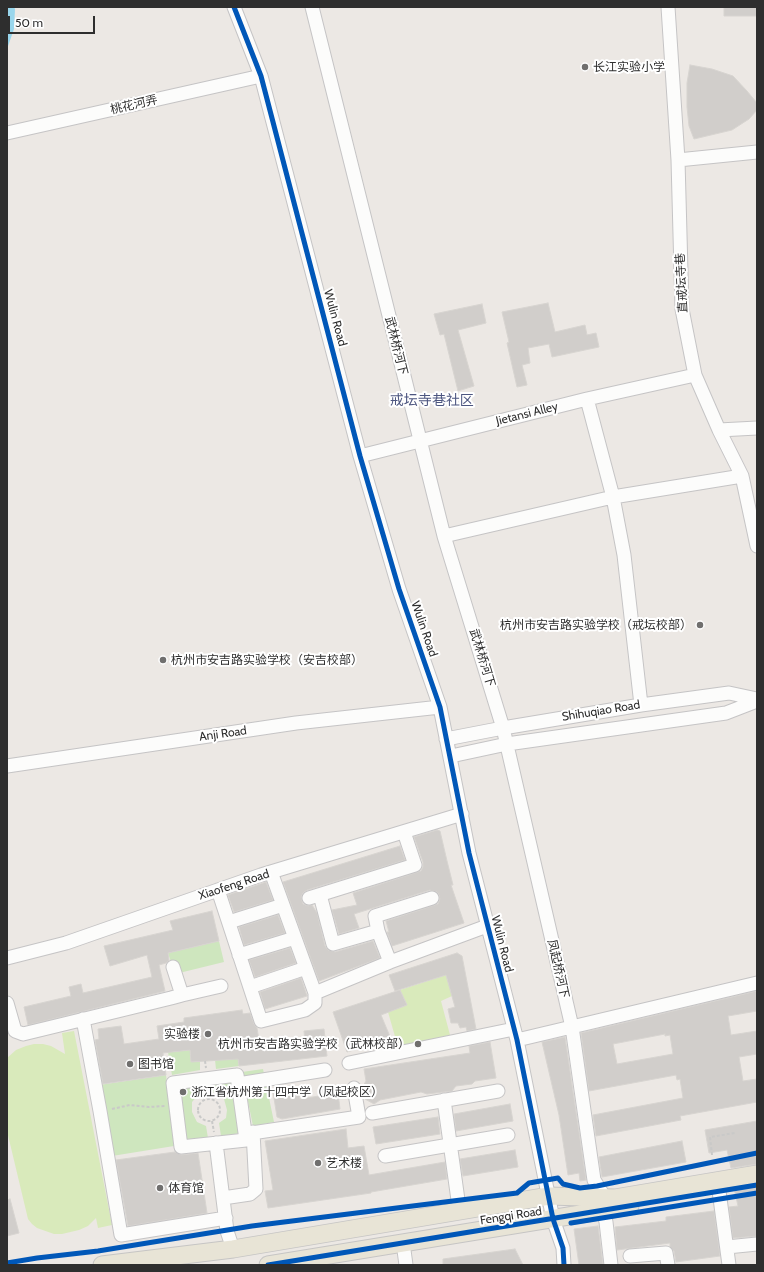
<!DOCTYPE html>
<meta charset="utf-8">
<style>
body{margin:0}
#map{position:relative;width:764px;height:1272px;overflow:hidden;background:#ece8e4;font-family:Cabin,sans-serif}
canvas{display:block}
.frame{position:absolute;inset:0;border:8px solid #2e2e2e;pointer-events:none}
.scale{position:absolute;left:8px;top:16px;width:87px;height:18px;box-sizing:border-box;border:2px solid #2e2e2e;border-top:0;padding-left:5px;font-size:12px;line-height:14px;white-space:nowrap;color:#2e2e2e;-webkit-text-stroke:3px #fff;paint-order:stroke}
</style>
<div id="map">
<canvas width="764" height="1272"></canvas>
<div class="frame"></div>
<div class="scale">50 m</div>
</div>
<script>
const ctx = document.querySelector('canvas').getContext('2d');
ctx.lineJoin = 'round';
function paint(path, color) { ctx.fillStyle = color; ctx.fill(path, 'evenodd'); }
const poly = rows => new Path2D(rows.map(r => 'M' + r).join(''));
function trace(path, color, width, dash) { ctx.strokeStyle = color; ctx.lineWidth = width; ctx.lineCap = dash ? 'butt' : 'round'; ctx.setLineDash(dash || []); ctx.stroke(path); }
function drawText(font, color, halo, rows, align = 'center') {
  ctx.font = font + ' Cabin,"Noto Sans SC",sans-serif'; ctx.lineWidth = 4; ctx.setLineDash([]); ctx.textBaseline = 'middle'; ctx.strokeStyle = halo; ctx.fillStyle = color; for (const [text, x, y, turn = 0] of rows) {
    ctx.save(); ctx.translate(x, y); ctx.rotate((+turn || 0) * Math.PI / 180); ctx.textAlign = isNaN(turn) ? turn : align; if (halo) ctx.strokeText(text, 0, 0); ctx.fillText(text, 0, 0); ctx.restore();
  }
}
paint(poly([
 [219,941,224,962,175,974,168,953],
 [190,1050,191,1062,200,1061,200,1070,172,1075,168,1052],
 [237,1050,239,1066,216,1069,215,1060],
 [263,1069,274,1122,253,1126,242,1072],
 [166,1075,174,1146,112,1156,99,1085],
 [230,1075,241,1133,221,1136,219,1123,226,1118,227,1110,224,1099,213,1092,212,1078],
 [197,1080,199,1094,192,1102,192,1112,197,1122,206,1126,208,1138,186,1139,179,1086]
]), '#cee6be');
paint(poly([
 [446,975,452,996,441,1001,450,1035,398,1047,388,1012,407,1005,400,990],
 [74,1031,112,1225,98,1228,96,1218,88,1226,79,1230,62,1234,54,1234,37,1228,32,1224,28,1219,7,1131,7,1058,16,1050,26,1046,34,1044,43,1044,51,1046,65,1054,62,1033]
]), '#d9eabb');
paint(poly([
 [7,7,14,7,15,9,14,29,7,49]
]), '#99d6ec');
const building = poly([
 [724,7,757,7,757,16,724,16,724,7],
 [690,65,712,69,733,76,747,91,757,103,757,110,749,119,732,130,694,139,689,126,687,107,687,83,690,65],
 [548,303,555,332,585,325,587,335,596,333,599,347,552,357,549,344,528,348,530,363,522,365,527,385,517,387,507,343,509,342,502,312,548,303],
 [482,304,486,323,458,330,474,386,458,391,444,334,440,335,434,314,482,304],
 [437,830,440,831,447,861,453,885,451,885,464,923,392,946,387,932,389,932,386,921,438,904,440,899,439,895,437,892,430,890,354,914,359,928,339,934,332,910,357,905,353,893,421,871,423,867,423,862,414,837,437,830],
 [400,846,405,860,307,890,303,893,301,897,303,904,308,906,312,905,317,913,325,946,328,950,335,952,373,941,380,958,319,981,283,882,400,846],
 [266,882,273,900,234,912,228,895,266,882],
 [212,911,219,941,168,953,169,960,166,963,159,965,165,991,28,1025,24,1007,71,996,69,987,81,984,83,993,152,977,147,955,110,966,104,946,173,930,170,921,212,911],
 [278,915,285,933,244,945,239,927,278,915],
 [290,948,296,963,255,977,249,960,290,948],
 [457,953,462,956,476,1029,467,1031,466,1027,460,1028,458,1023,451,1023,448,1009,455,1007,446,975,395,991,389,975,457,953],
 [301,978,307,996,265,1009,260,992,301,978],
 [400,990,407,1005,381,1015,391,1039,347,1052,333,1012,400,990],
 [757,991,757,1011,728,1016,731,1035,757,1031,757,1054,739,1057,743,1081,757,1079,757,1102,680,1116,681,1120,596,1136,593,1115,683,1098,680,1079,677,1080,676,1075,589,1091,581,1033,757,991],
 [665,1034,665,1036,670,1035,673,1054,617,1064,613,1044,665,1034],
 [242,1010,243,1014,250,1013,254,1024,257,1028,260,1047,305,1041,304,1031,324,1029,327,1056,239,1066,238,1059,191,1062,190,1050,163,1053,166,1075,103,1084,95,1040,99,1039,98,1029,121,1026,124,1044,159,1039,157,1026,184,1022,184,1018,242,1010],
 [565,1037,586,1180,580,1181,579,1173,568,1175,559,1115,542,1042,565,1037],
 [490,1042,496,1078,475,1081,472,1084,456,1086,452,1091,427,1094,421,1092,380,1100,374,1104,365,1099,363,1086,366,1081,364,1069,470,1053,469,1046,490,1042],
 [298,1088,300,1099,338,1093,340,1109,282,1119,277,1117,273,1092,298,1088],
 [510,1104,513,1121,456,1131,454,1114,510,1104],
 [438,1117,440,1134,376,1144,373,1127,438,1117],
 [757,1121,757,1164,731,1168,727,1150,709,1153,705,1130,757,1121],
 [346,1129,348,1148,364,1146,369,1175,445,1162,447,1179,371,1192,371,1193,268,1208,265,1191,273,1190,265,1141,346,1129],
 [682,1141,686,1162,602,1177,599,1157,682,1141],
 [515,1150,518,1167,463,1176,460,1159,515,1150],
 [175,1152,181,1155,198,1153,207,1213,128,1226,116,1160,175,1152],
 [757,1184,757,1236,733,1238,729,1207,738,1206,734,1188,757,1184],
 [10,1199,19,1233,7,1236,7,1200,10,1199],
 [714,1211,720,1256,676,1262,674,1251,670,1247,670,1243,617,1250,615,1227,666,1221,666,1217,714,1211],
 [598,1226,603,1265,579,1265,574,1229,598,1226],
 [515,1249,523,1265,443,1265,443,1259,515,1249]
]);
paint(building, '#d1cecb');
trace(building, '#d7d4d0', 1);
const minor = poly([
 [234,7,261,76,360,456,399,589,440,707,469,853,517,1040,553,1219,563,1248,564,1265],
 [312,7,444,536,503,728,572,1027,594,1180,608,1203],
 [668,7,678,160,682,309,695,375,719,430,742,476,757,546],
 [7,133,261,76],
 [678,160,757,152],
 [587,399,613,497,624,555,641,705],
 [719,430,757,428],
 [360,456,587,399,695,375],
 [444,536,613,497,742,476],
 [446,739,503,728,641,705,729,693,757,699],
 [451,756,507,744,726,713,757,701],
 [7,766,296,723,440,707],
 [271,872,315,993],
 [218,890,261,1021,305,1010,315,1003,315,993,390,962,487,926],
 [320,895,333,944,378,931,375,916,432,898],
 [309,898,415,865,404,832],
 [229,922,283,905],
 [378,931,390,962],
 [239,955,295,938],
 [7,958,66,943,261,875,462,814],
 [250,987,306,968],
 [182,995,221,986],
 [7,1003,15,1031,23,1034,171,998,182,995,173,967],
 [83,1019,100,1111,121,1235,226,1218],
 [517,1040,757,983],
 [349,1063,514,1029],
 [237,1075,246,1140,181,1147,173,1083,237,1075],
 [238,1084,325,1070],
 [444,1100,458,1200,462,1211],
 [372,1113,498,1091],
 [245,1134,359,1117,354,1088],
 [216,1143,227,1231,233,1249],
 [385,1156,508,1135],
 [719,1191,729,1265],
 [223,1198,250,1194,256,1189,253,1132],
 [603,1210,606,1222,611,1265],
 [403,1243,406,1265],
 [727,1247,757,1244],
 [630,1256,666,1253,668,1265]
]);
const major = poly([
 [102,1265,233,1249,549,1196,615,1198,757,1174],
 [268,1265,630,1206]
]);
trace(minor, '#c5c4c5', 15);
trace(major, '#c6c5c4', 19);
trace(poly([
 [205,1061,206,1068],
 [206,1098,206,1090],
 '198 1110a11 11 0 1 1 22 0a11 11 0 1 1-22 0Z',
 [112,1109,130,1105,149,1107,165,1106],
 [212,1121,214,1132],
 [712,1155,710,1137,735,1133]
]), '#c9c9c8', 2, [3, 2]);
trace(minor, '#fcfcfb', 13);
trace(major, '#e8e4d6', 17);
trace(poly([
 [234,7,261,76,360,456,399,589,440,707,469,853,517,1040,553,1219,563,1248,564,1265],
 [571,1223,757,1193],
 [7,1263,37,1258,98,1251,252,1226,517,1193,529,1183,558,1178,563,1184,580,1188,597,1186,757,1153],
 [268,1265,757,1185]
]), '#0057b8', 5);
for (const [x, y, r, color] of [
 [585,67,4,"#706f6e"],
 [700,625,4,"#706f6e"],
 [163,660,4,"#706f6e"],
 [208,1034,4,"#706f6e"],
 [418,1044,4,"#706f6e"],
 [130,1064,4,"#706f6e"],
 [183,1092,4,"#706f6e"],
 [318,1163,4,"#706f6e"],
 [160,1188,4,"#706f6e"]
]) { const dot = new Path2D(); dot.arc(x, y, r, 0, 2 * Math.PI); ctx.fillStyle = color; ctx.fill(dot); trace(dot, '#fff', 1.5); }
drawText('12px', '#2e2e2e', '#fff', [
 ["长江实验小学",593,67],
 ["杭州市安吉路实验学校（戒坛校部）",692,625,"right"],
 ["杭州市安吉路实验学校（安吉校部）",171,660],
 ["实验楼",200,1034,"right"],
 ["杭州市安吉路实验学校（武林校部）",410,1044,"right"],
 ["图书馆",138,1064],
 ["浙江省杭州第十四中学（凤起校区）",191,1092],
 ["艺术楼",326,1163],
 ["体育馆",168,1188]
], 'left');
drawText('12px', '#2e2e2e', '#fff', [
 ["桃花河弄",134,105,-13],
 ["直戒坛寺巷",682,283,-93],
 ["Wulin Road",335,318,75],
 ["武林桥河下",396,346,76],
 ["Jietansi Alley",527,414,-14],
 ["Wulin Road",424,629,71],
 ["武林桥河下",482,658,73],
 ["Shihuqiao Road",601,711,-9],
 ["Anji Road",223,734,-8],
 ["Xiaofeng Road",234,885,-18],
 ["Wulin Road",502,944,76],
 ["凤起桥河下",558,969,77],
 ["Fengqi Road",511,1216,-9]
]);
drawText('14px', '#4d5680', '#fff', [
 ["戒坛寺巷社区",432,401]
]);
</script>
